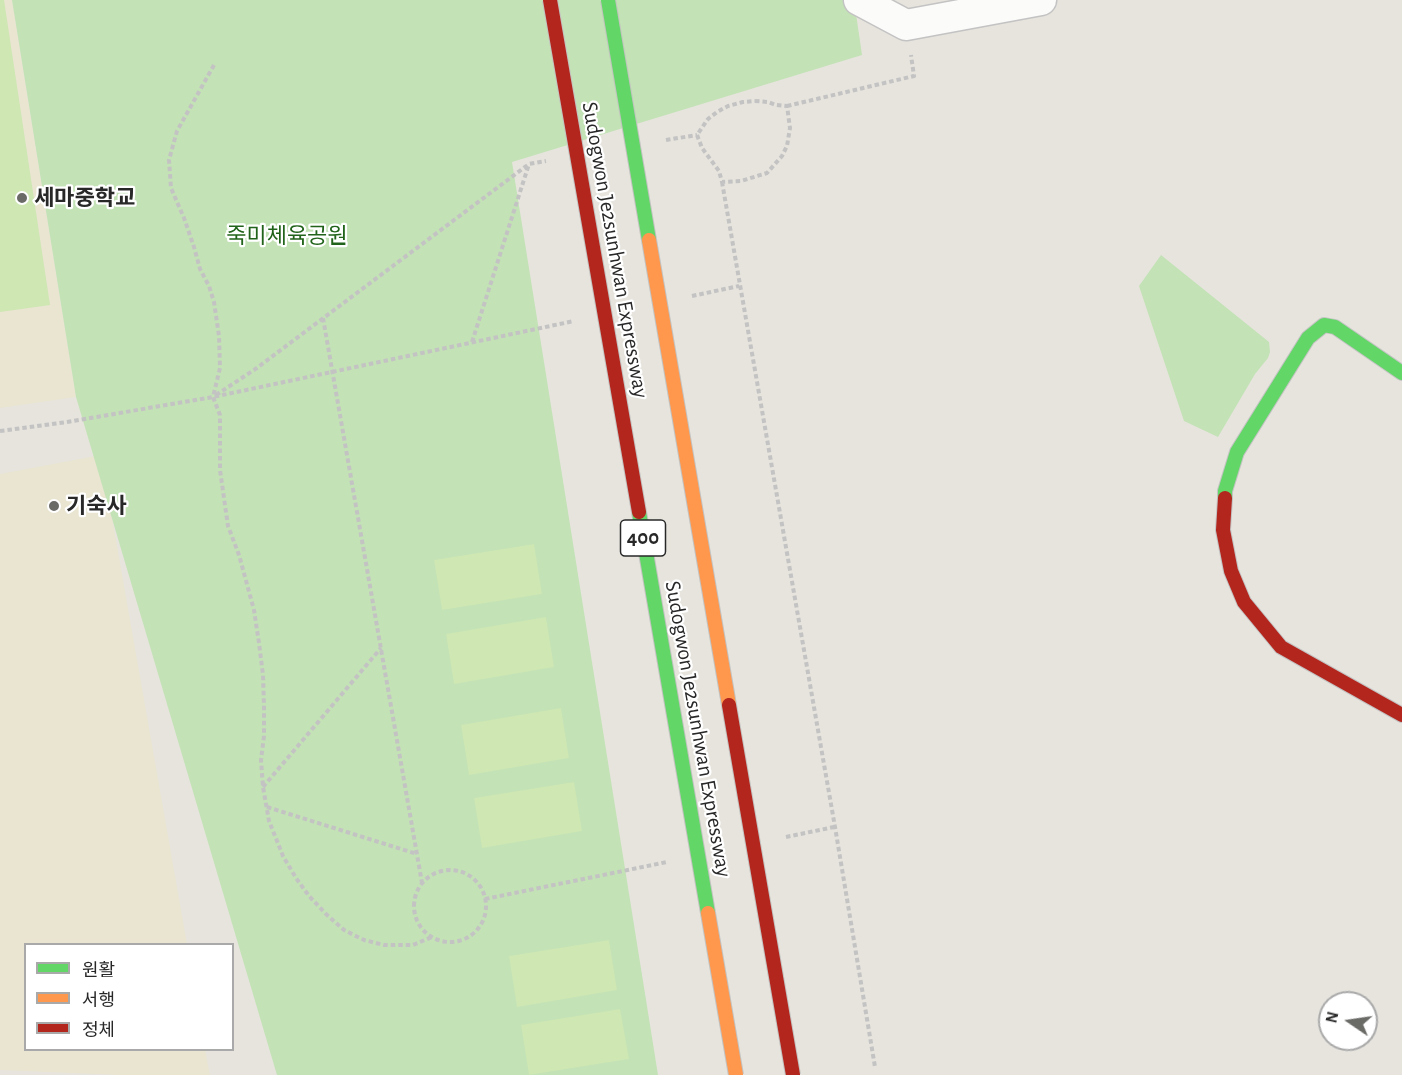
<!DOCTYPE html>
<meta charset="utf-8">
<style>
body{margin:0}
#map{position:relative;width:1402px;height:1075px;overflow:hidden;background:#e6e4dd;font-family:"Alegreya Sans","Noto Sans KR",sans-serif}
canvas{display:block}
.legend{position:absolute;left:24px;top:943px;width:210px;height:108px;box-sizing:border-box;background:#fff;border:2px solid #a9a9a9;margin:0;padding:8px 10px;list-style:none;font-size:18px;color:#282828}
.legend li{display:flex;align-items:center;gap:12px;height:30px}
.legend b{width:30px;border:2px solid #a9a9a9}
.north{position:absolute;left:1318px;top:991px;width:60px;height:60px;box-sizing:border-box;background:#fff;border:2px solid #a9a9a9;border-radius:50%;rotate:283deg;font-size:16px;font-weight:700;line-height:24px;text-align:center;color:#282828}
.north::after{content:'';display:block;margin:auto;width:21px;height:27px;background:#6a6a67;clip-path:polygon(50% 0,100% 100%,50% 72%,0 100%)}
</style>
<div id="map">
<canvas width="1402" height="1075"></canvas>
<ul class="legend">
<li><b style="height:8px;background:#63d668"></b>원활</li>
<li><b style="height:8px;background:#ff974d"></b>서행</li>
<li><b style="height:8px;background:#b3261e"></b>정체</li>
</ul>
<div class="north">N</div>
</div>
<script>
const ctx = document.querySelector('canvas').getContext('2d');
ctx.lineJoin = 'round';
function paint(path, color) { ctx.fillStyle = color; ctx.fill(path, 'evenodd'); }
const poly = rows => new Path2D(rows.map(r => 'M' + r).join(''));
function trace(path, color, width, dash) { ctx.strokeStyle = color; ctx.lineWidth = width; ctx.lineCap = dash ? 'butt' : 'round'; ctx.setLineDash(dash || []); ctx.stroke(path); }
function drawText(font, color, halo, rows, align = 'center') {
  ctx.font = font + ' "Alegreya Sans","Noto Sans KR",sans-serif'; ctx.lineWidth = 4.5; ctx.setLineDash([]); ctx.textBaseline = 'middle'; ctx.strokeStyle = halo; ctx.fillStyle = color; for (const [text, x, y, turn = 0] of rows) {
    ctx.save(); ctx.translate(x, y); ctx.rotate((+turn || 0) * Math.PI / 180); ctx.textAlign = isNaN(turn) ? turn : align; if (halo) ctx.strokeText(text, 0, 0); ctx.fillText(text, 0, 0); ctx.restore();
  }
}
paint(poly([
 [0,0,12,0,76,397,0,408],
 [101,455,187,944,26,944,26,1050,205,1050,210,1075,120,1075,0,1070,0,474]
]), '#e9e5d1');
paint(poly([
 [12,0,854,0,862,55,512,162,658,1075,277,1075,76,397],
 [1161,255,1269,342,1270,352,1268,358,1255,374,1218,437,1184,421,1139,286]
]), '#c3e2b6');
paint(poly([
 [0,0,4,0,50,305,0,312],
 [534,544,542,594,442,610,434,560],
 [546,617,554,667,454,684,446,634],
 [561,708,569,758,469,775,461,725],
 [574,782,582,831,482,848,474,798],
 [609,940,617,990,517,1007,509,956],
 [620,1009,629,1059,529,1075,521,1025]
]), '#cee7b3');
const street = poly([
 [859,0,906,25,1041,0]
]);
const fast = poly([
 [1225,498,1225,491,1237,452,1308,338,1324,325,1335,327,1402,373]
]);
const jam = poly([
 [1225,498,1223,530,1231,571,1244,602,1281,647,1402,715]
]);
trace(street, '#c4c3c3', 33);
trace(fast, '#c4c3c3', 16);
trace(jam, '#c4c3c3', 16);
trace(poly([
 [214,65,177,131,169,160,171,188,184,218,194,247,200,269,209,286,214,302,219,336,220,368,213,397,220,415,220,470,228,526,239,555,254,610,259,643,263,675,264,706,264,736,261,760,263,787,269,821,283,856,296,878,309,896,326,914,344,930,364,940,384,945,413,945,432,937],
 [755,101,768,102,776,105,787,106,790,128,787,146,782,156,767,173,741,181,722,182,719,171,702,148,697,135,708,119,717,112,728,106,743,102,755,101],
 [787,106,914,76,911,55],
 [666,140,697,135],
 [722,182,835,827,875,1067],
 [692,296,739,286],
 [323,318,422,883],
 [472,342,529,164],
 [216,395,254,370,529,164,546,161],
 [0,431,67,422,213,397,574,321],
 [263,787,381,648],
 [267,807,417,854],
 [786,837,834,827],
 '414 906a36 36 0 1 1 72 0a36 36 0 1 1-72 0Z',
 [485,899,667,862]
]), '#c4c3c3', 4, [4.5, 3]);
trace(street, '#fbfbfa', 30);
trace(fast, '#63d668', 14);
trace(jam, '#b3261e', 14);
const fastBridge = poly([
 [608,0,649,240],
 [639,512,708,913]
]);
const slowBridge = poly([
 [649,240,729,705],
 [708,913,736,1075]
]);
const jamBridge = poly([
 [550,0,639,512],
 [729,705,793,1075]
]);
trace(fastBridge, '#c3c2c0', 16, []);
trace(slowBridge, '#c3c2c0', 16, []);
trace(jamBridge, '#c3c2c0', 16, []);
trace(fastBridge, '#63d668', 14);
trace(slowBridge, '#ff974d', 14);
trace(jamBridge, '#b3261e', 14);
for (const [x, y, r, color] of [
 [22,198,6,"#6a6a67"],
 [54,506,6,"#6a6a67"]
]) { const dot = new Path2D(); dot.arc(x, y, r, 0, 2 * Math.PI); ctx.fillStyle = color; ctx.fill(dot); trace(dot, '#fff', 2); }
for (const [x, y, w] of [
 [643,538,45]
]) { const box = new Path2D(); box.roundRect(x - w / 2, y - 18, w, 36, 4.5); ctx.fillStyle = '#fff'; ctx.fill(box); trace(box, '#282828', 1.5); }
drawText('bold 21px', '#282828', null, [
 ["400",643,538]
]);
drawText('bold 22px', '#282828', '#fff', [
 ["세마중학교",34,198],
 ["기숙사",66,506]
], 'left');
drawText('22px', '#21631a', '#fff', [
 ["죽미체육공원",287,236]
]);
drawText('22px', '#282828', '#fff', [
 ["Sudogwon Je2sunhwan Expressway",615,250,80],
 ["Sudogwon Je2sunhwan Expressway",698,729,80]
]);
</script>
